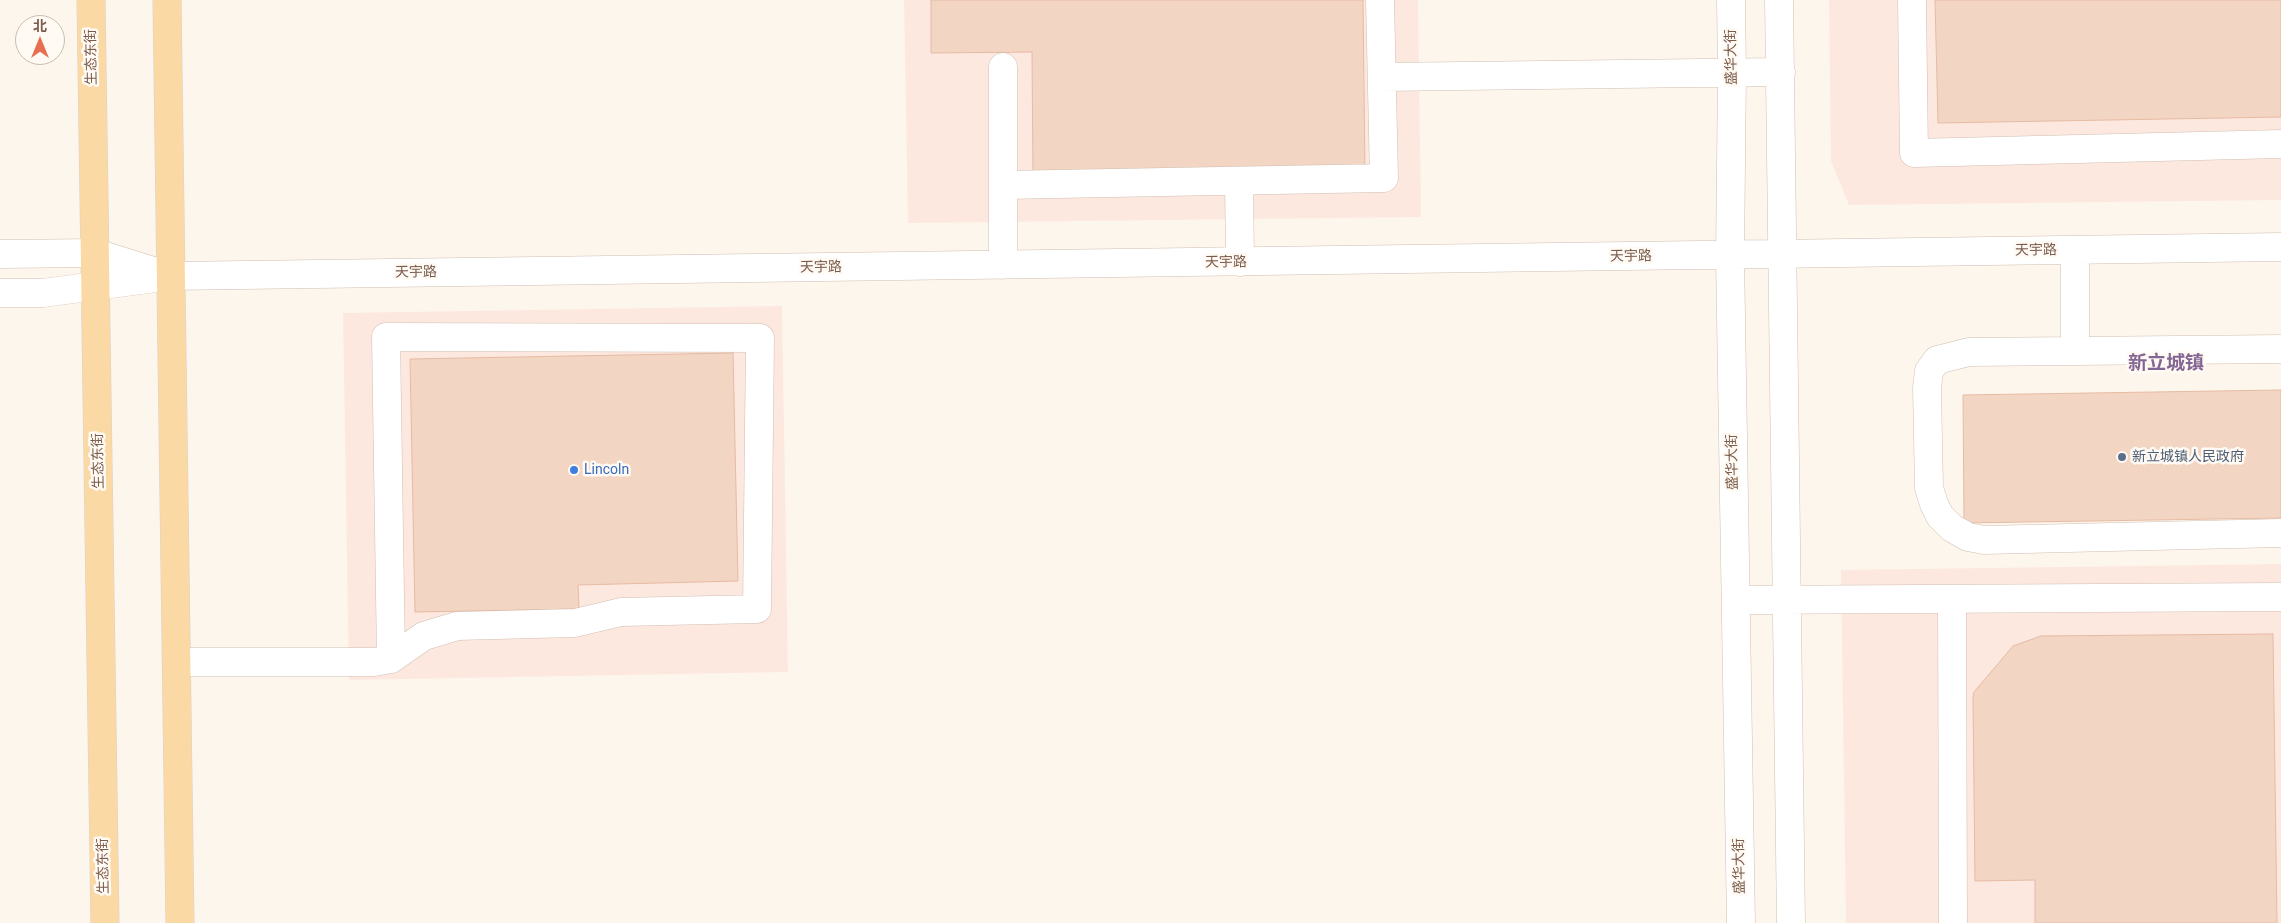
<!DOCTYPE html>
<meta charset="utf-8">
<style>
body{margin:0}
#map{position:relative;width:2281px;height:923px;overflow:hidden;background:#fdf6ec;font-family:Roboto,"Noto Sans SC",sans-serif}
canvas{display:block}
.north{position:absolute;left:15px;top:15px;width:50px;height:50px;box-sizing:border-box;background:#fffaf3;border:1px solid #cabbb1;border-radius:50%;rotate:0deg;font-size:14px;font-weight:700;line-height:20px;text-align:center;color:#7a5c4d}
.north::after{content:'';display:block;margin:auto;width:18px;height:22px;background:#e76f51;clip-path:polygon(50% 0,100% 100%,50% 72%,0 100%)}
</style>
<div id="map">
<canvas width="2281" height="923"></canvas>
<div class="north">北</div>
</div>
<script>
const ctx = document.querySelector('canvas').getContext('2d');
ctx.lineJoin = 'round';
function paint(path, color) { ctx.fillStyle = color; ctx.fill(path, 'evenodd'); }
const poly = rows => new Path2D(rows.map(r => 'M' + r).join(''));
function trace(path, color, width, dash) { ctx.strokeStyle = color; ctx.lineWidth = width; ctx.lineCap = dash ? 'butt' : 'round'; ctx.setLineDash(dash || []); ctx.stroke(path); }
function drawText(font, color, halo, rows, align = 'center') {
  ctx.font = font + ' Roboto,"Noto Sans SC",sans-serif'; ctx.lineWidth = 5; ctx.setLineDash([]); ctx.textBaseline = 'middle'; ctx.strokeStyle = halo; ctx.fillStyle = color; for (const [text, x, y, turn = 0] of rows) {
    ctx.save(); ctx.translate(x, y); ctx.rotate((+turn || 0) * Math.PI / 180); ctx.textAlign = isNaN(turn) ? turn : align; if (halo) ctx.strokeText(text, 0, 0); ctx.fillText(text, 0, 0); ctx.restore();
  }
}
paint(poly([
 [904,0,1418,0,1421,217,908,223],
 [1829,0,2281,0,2281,200,1849,205,1831,161],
 [782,306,788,672,349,680,343,313],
 [2281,564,2281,923,1846,923,1841,570]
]), '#fde8e0');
const building = poly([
 [931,0,1363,0,1365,172,1033,176,1032,52,931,53,931,0],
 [1935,0,2281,0,2281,117,1938,123,1935,0],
 [733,353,738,581,578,585,579,609,415,612,410,359,733,353],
 [2281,390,2281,518,1964,523,1963,395,2281,390],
 [2273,634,2277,923,2035,923,2035,880,1975,881,1973,698,1974,692,2013,646,2041,636,2273,634]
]);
paint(building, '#f3d5c3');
trace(building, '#e6bba3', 1);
const minor = poly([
 [1731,0,1732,73,1730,256,1741,923],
 [1779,0,1791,923],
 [1912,0,1914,153,2281,144],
 [1003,67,1003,265],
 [1382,77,1781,72],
 [1239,181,1240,262],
 [1003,185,1384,178,1380,0],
 [2075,250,2075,351],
 [0,254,96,253,163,274],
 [0,293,43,293,171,276,2281,247],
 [2281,349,1969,352,1937,360,1929,371,1927,388,1929,488,1934,504,1940,516,1952,528,1968,537,1984,540,2281,533],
 [1952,599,1953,923],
 [1736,600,2281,597],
 [177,662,374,662,391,659,424,636,457,626,575,623,621,612,757,609,760,338,386,337,391,659]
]);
const major = poly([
 [91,0,105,923],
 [167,0,180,923]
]);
trace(minor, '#d1beb0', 29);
trace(major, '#dad1cd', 29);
trace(minor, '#fff', 28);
trace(major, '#fbd9a5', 28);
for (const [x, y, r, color] of [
 [2122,457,5,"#5c6f8a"],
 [574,470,5,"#3f7fe0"]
]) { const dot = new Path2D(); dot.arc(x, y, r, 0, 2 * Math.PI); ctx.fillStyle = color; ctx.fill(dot); trace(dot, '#fffaf3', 2); }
drawText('14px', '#7a5c4d', '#fffaf3', [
 ["生态东街",92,57,-91],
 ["盛华大街",1732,57,-91],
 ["天宇路",2036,251,-1],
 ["天宇路",1631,257,-1],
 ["天宇路",1226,263,-1],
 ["天宇路",821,268,-1],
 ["天宇路",416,273,-1],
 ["生态东街",99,461,-91],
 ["盛华大街",1733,462,-91],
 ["生态东街",104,866,-91],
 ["盛华大街",1740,866,-91]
]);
drawText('14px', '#4e5e75', '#fffaf3', [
 ["新立城镇人民政府",2132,457]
], 'left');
drawText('14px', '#366cbe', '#fffaf3', [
 ["Lincoln",584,470]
], 'left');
drawText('bold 19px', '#846695', '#fffaf3', [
 ["新立城镇",2166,364]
]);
</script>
